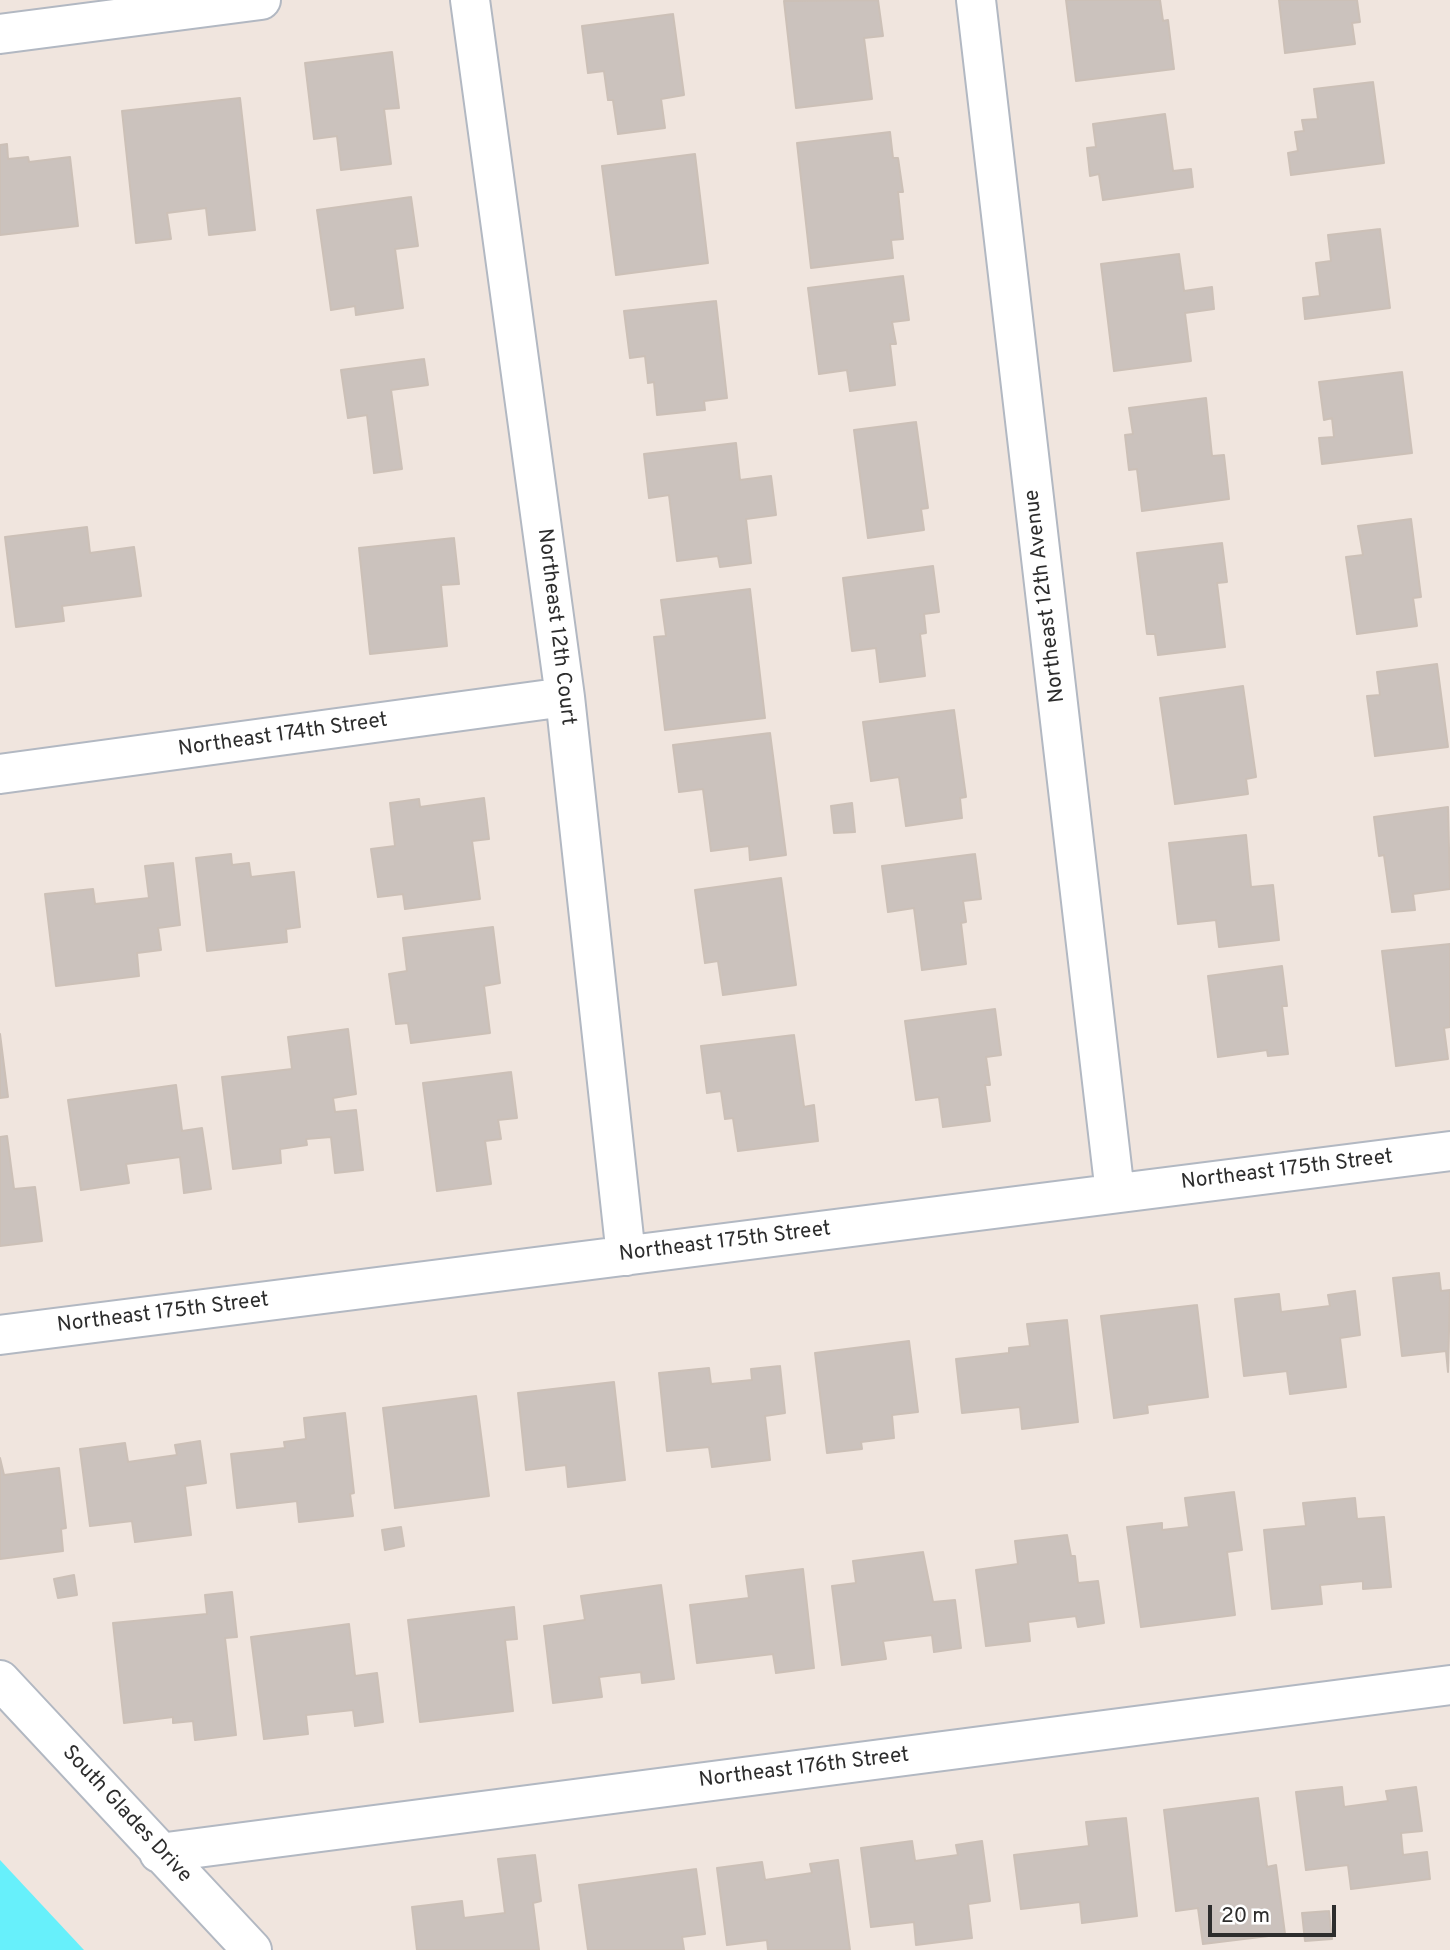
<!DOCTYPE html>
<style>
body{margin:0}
#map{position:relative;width:1450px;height:1950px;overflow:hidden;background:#f0e5de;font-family:Overpass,sans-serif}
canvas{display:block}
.scale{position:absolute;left:1208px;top:1905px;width:128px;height:32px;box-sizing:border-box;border:4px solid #2d2d2d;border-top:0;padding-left:9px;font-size:21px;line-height:24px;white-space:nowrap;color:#2d2d2d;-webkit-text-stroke:5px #fff;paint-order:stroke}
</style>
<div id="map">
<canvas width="1450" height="1950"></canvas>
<div class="scale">20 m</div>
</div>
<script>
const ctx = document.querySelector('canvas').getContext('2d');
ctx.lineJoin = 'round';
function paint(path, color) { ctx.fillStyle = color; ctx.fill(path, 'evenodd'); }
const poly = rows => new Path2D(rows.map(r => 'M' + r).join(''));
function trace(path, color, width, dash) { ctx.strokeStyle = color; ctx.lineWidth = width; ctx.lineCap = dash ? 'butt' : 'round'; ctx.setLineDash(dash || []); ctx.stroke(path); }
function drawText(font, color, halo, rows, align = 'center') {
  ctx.font = font + ' Overpass,sans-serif'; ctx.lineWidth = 6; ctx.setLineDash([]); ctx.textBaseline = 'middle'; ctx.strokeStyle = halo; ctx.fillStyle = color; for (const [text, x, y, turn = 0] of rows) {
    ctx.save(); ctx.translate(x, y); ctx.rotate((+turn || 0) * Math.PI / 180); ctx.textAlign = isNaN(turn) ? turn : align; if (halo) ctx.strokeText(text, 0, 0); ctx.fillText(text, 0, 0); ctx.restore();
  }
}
paint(poly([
 [0,1860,84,1950,0,1950]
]), '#67f0fb');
const building = poly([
 [878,0,883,36,864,38,872,99,796,108,784,1,878,0],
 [1066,0,1160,0,1163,21,1168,20,1174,69,1076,81,1066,0],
 [1279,0,1357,0,1360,22,1352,23,1355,44,1285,53,1279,0],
 [673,14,684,95,661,99,665,128,618,134,613,100,608,100,604,71,588,73,582,26,673,14],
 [392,52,399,108,384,109,391,164,341,170,337,136,314,139,305,63,392,52],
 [1373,82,1384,163,1291,175,1288,153,1298,151,1295,132,1304,131,1302,120,1318,119,1314,89,1373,82],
 [240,98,255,230,209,235,206,208,167,213,171,239,136,243,122,111,240,98],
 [1165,114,1173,171,1191,169,1193,187,1103,200,1099,174,1090,176,1087,148,1096,147,1093,124,1165,114],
 [890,132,893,158,898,158,903,192,898,192,903,239,891,240,893,258,811,268,797,143,890,132],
 [7,144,8,159,28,157,29,162,70,157,78,226,0,235,0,145,7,144],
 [695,154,708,263,616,275,602,166,695,154],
 [411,197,418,246,395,249,403,308,356,315,355,306,331,310,317,210,411,197],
 [1380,229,1390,308,1305,319,1303,298,1320,296,1316,263,1331,261,1328,235,1380,229],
 [1179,254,1184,291,1212,287,1214,309,1185,313,1191,361,1114,371,1101,264,1179,254],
 [903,276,909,320,892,322,896,344,890,344,895,385,850,391,847,370,819,374,808,288,903,276],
 [716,301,727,398,704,401,705,410,657,415,654,382,648,383,645,356,630,358,624,311,716,301],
 [424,359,428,385,391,390,402,469,374,473,367,415,348,418,341,370,424,359],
 [1402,372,1412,453,1322,464,1319,438,1334,437,1332,418,1324,420,1319,382,1402,372],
 [1206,398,1212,456,1224,455,1229,499,1142,511,1137,469,1129,470,1125,435,1133,434,1129,408,1206,398],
 [916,422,928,508,921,509,924,530,868,538,854,430,916,422],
 [736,443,740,480,771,476,776,515,746,519,751,563,720,567,718,556,677,561,669,495,649,498,644,454,736,443],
 [1411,519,1421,597,1413,598,1417,626,1357,634,1346,557,1363,555,1358,526,1411,519],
 [87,527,90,553,134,547,141,596,62,606,64,621,16,627,5,537,87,527],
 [454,538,459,584,441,585,447,646,370,654,359,548,454,538],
 [1222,543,1227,582,1217,583,1225,647,1158,655,1155,634,1147,634,1137,553,1222,543],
 [933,566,939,612,924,614,926,633,920,634,925,676,880,682,876,648,852,651,843,578,933,566],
 [750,589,765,718,665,730,654,637,666,636,661,600,750,589],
 [1437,664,1448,747,1375,756,1367,696,1380,695,1377,672,1437,664],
 [1243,686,1256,777,1246,779,1248,794,1175,804,1160,698,1243,686],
 [954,710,966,797,960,798,962,818,906,826,899,777,871,781,863,722,954,710],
 [770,733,786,855,750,860,749,846,711,851,703,789,679,792,673,745,770,733],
 [484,798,489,839,472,841,480,899,405,909,403,894,378,897,371,849,395,846,390,803,419,799,420,807,484,798],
 [852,803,855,832,834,833,831,806,852,803],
 [1448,807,1450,889,1413,894,1415,910,1392,912,1384,855,1379,856,1374,817,1448,807],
 [1246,835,1251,887,1273,885,1279,940,1219,947,1216,920,1178,924,1169,843,1246,835],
 [231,854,232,865,249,863,251,877,294,872,300,927,286,929,287,942,207,951,196,858,231,854],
 [975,854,981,899,963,901,966,922,961,923,966,964,922,970,914,908,888,912,882,866,975,854],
 [173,863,180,925,158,928,161,950,137,953,139,976,56,986,45,894,93,889,95,904,149,898,145,866,173,863],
 [781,878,796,985,723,995,718,961,705,963,695,890,781,878],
 [493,927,500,983,484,986,490,1033,411,1043,408,1023,396,1024,389,974,407,971,403,938,493,927],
 [1450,944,1450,1027,1444,1028,1448,1059,1396,1066,1382,951,1450,944],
 [1282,966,1287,1006,1282,1006,1288,1054,1268,1056,1267,1050,1218,1057,1208,976,1282,966],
 [995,1009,1001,1055,986,1057,990,1085,985,1085,990,1121,943,1127,939,1097,916,1100,905,1021,995,1009],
 [348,1029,356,1094,333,1098,335,1112,356,1110,363,1170,335,1173,331,1137,306,1139,307,1145,280,1149,281,1163,233,1169,222,1077,292,1069,288,1037,348,1029],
 [0,1034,8,1097,0,1098,0,1034],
 [794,1035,804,1107,814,1105,818,1141,738,1151,733,1118,725,1119,721,1091,707,1093,701,1046,794,1035],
 [511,1072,517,1118,498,1120,501,1139,485,1141,491,1184,437,1191,423,1083,511,1072],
 [176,1085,182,1131,202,1128,211,1189,184,1193,180,1157,126,1164,129,1183,81,1190,68,1100,176,1085],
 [7,1136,14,1189,35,1187,42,1241,0,1246,0,1137,7,1136],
 [1439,1273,1441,1291,1450,1290,1448,1372,1446,1351,1402,1356,1393,1278,1439,1273],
 [1355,1291,1360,1335,1340,1338,1346,1387,1290,1394,1287,1371,1244,1376,1235,1299,1279,1294,1281,1312,1330,1306,1328,1295,1355,1291],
 [1197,1305,1208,1397,1147,1405,1148,1413,1114,1418,1101,1316,1197,1305],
 [1067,1320,1078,1422,1022,1429,1020,1407,962,1413,956,1359,1009,1353,1009,1348,1030,1346,1027,1324,1067,1320],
 [909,1341,918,1412,892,1415,894,1438,861,1442,862,1449,827,1453,815,1353,909,1341],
 [780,1366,785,1413,765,1416,770,1460,712,1467,709,1447,667,1451,659,1373,709,1368,711,1384,752,1380,751,1369,780,1366],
 [614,1382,625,1480,568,1487,566,1465,526,1470,518,1393,614,1382],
 [476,1396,489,1496,395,1508,383,1408,476,1396],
 [345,1413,354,1493,350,1494,353,1516,299,1522,297,1501,237,1508,231,1454,285,1448,284,1442,306,1439,304,1418,345,1413],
 [200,1441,206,1483,185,1486,191,1535,135,1542,132,1521,90,1526,80,1449,125,1443,128,1462,177,1455,175,1445,200,1441],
 [0,1458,4,1475,59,1468,66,1528,61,1529,63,1551,0,1559,0,1458],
 [1234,1492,1242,1550,1227,1552,1235,1615,1141,1627,1127,1527,1162,1523,1162,1530,1189,1527,1185,1498,1234,1492],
 [1355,1498,1357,1519,1384,1517,1391,1587,1363,1589,1363,1581,1320,1585,1322,1604,1272,1609,1264,1530,1306,1526,1303,1503,1355,1498],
 [401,1527,404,1546,385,1550,382,1530,401,1527],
 [1067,1535,1071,1556,1075,1556,1078,1583,1098,1581,1104,1623,1078,1627,1076,1616,1028,1622,1030,1641,986,1646,976,1570,1018,1564,1015,1541,1067,1535],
 [923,1552,933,1602,955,1600,961,1648,934,1652,932,1635,883,1641,886,1659,842,1665,832,1586,856,1583,853,1561,923,1552],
 [803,1569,814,1668,776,1673,773,1654,697,1663,690,1605,749,1598,746,1576,803,1569],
 [74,1575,77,1595,58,1598,54,1579,74,1575],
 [661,1585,674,1679,642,1683,641,1672,599,1677,602,1697,553,1703,544,1626,585,1620,581,1596,661,1585],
 [232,1592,237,1637,225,1638,236,1735,195,1740,193,1721,173,1723,173,1717,124,1723,113,1623,207,1614,205,1595,232,1592],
 [514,1607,517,1639,505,1640,513,1711,420,1722,408,1620,514,1607],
 [349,1624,355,1676,377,1673,383,1722,355,1726,353,1710,306,1715,308,1734,264,1739,251,1637,349,1624],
 [1342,1787,1344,1807,1388,1801,1386,1791,1416,1787,1422,1831,1401,1833,1403,1855,1427,1852,1430,1879,1351,1889,1348,1865,1306,1870,1296,1792,1342,1787],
 [1258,1798,1267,1867,1276,1865,1285,1934,1203,1944,1198,1908,1176,1911,1164,1810,1258,1798],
 [1126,1818,1137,1916,1082,1923,1080,1902,1021,1909,1014,1855,1089,1846,1086,1822,1126,1818],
 [912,1841,915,1861,958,1855,956,1845,982,1841,990,1901,968,1904,972,1938,916,1945,914,1922,871,1927,861,1848,912,1841],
 [535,1855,541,1901,533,1903,539,1950,417,1950,412,1907,462,1901,464,1918,505,1913,498,1859,535,1855],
 [838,1860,850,1950,768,1950,767,1940,727,1945,717,1868,762,1862,765,1880,812,1873,810,1864,838,1860],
 [696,1869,705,1934,682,1937,684,1950,588,1950,579,1885,696,1869],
 [1329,1911,1332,1939,1305,1941,1302,1913,1329,1911]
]);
paint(building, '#cbc2bd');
trace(building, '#ccc0b7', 2);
const minor = poly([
 [470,0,565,697,626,1256],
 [976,0,1115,1193],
 [0,34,261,0],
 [0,774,565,697],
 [0,1335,1450,1151],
 [0,1680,252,1950],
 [159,1853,1450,1685]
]);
trace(minor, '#b2b8c2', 42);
trace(minor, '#fff', 38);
drawText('21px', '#2d2d2d', '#fff', [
 ["Northeast 12th Avenue",1046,596,-97],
 ["Northeast 12th Court",555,627,83],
 ["Northeast 174th Street",283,736,-8],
 ["Northeast 175th Street",1287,1171,-7],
 ["Northeast 175th Street",725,1243,-7],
 ["Northeast 175th Street",163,1314,-7],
 ["Northeast 176th Street",804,1769,-7],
 ["South Glades Drive",126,1815,47]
]);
</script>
